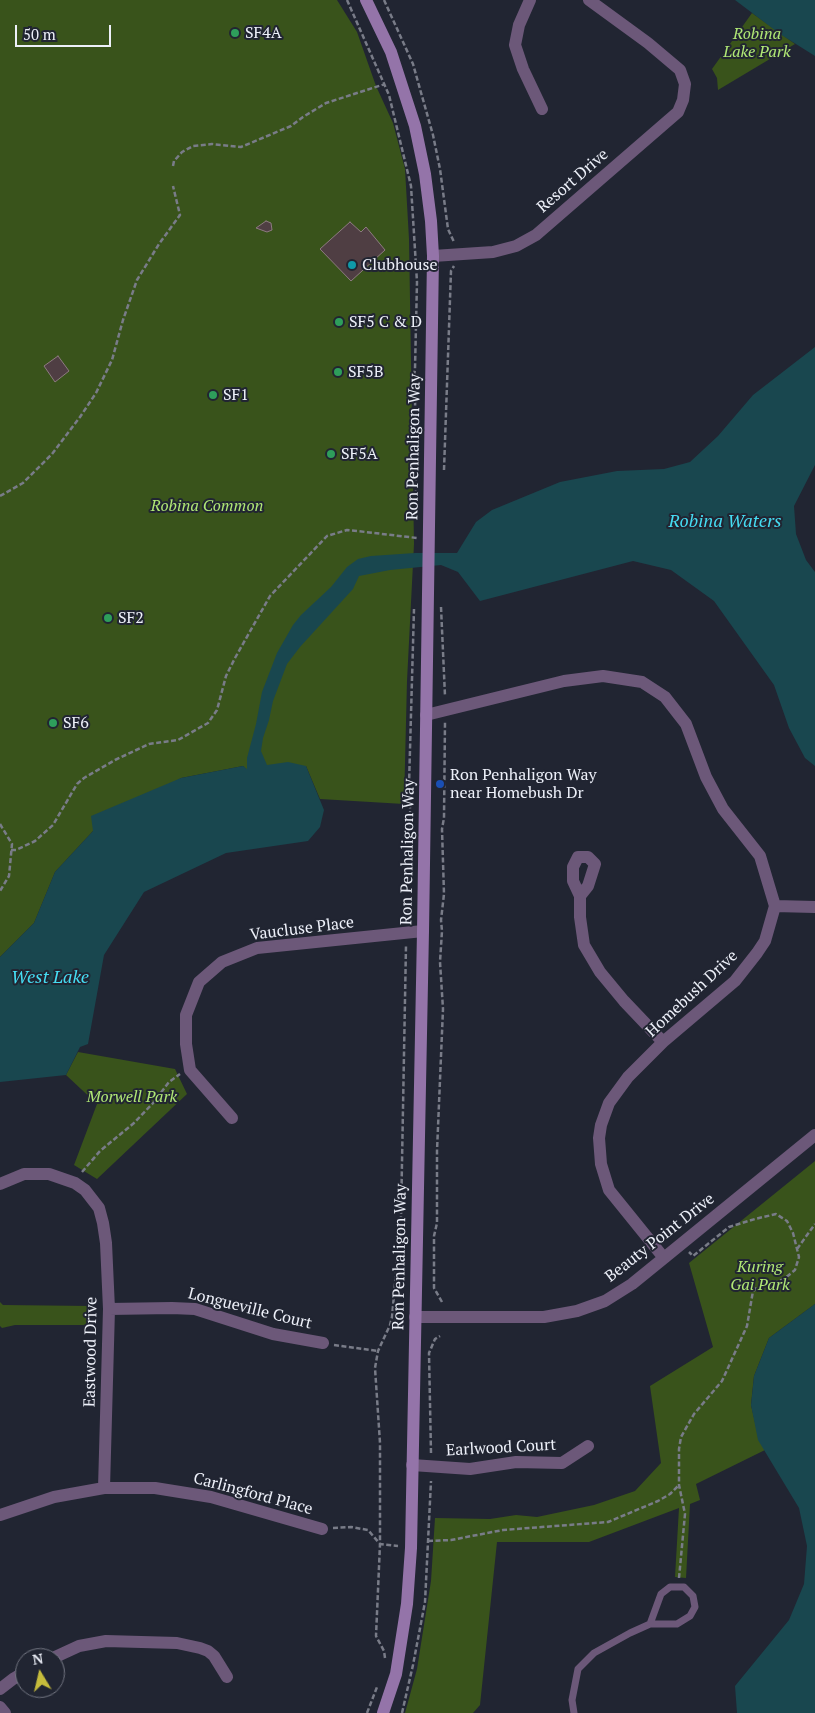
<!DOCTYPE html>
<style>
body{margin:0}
#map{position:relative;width:815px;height:1713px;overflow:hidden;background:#212532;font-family:"PT Serif",serif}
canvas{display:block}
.north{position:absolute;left:15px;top:1648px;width:50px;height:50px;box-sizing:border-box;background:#212532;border:1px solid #737682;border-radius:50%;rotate:351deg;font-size:14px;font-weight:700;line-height:20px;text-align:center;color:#edf0f9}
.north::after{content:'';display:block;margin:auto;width:18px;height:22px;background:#c6bc3c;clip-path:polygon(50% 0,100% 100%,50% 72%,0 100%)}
.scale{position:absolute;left:15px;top:25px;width:96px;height:22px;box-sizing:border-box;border:2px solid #edf0f9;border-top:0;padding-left:6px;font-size:15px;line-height:18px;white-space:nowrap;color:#edf0f9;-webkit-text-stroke:4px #212532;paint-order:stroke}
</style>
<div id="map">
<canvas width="815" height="1713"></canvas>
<div class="north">N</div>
<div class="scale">50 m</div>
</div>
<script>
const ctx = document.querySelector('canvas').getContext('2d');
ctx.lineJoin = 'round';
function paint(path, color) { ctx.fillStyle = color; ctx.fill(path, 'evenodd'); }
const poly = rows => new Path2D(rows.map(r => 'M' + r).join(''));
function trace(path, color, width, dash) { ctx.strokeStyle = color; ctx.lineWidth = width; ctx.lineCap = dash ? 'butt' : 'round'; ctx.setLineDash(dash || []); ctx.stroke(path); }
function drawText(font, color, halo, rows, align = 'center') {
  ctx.font = font + ' "PT Serif",serif'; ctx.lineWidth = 4; ctx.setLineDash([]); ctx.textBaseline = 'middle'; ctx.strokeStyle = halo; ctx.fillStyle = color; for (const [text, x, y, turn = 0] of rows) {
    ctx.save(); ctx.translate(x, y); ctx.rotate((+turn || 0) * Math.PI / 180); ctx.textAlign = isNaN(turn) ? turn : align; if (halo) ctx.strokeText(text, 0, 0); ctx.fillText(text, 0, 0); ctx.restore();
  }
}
paint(poly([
 [0,0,337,0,357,32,376,86,393,123,405,169,409,239,414,544,407,681,404,804,320,799,306,766,247,770,243,766,181,778,93,831,55,872,34,923,0,957],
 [752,13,795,44,718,90,717,78,712,69],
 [78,1052,175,1069,187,1094,97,1179,74,1165,97,1104,66,1075],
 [815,1161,815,1304,769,1338,754,1376,751,1405,759,1439,765,1450,696,1484,700,1500,690,1504,686,1578,675,1577,679,1508,589,1542,497,1542,480,1705,473,1713,405,1713,417,1669,431,1581,435,1518,490,1519,516,1515,537,1517,594,1505,635,1491,661,1463,650,1386,713,1347,689,1263],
 [0,1302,3,1305,91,1306,91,1325,15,1325,2,1328,0,1326]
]), '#39531b');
paint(poly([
 [735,0,815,0,815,56,780,34],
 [815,347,815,465,794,506,796,534,806,560,815,572,815,766,805,758,789,728,774,685,714,601,671,570,633,561,480,601,458,572,441,565,390,570,359,576,353,589,300,647,287,664,273,701,269,720,263,738,261,751,267,765,288,762,306,766,324,810,320,827,308,841,226,853,144,892,104,955,88,1044,80,1047,66,1075,0,1082,0,957,34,923,55,872,93,831,91,816,181,778,243,766,247,769,247,758,256,724,262,692,277,653,293,625,301,615,331,587,347,567,358,559,371,556,415,553,457,553,476,522,492,510,560,482,617,471,664,469,690,462,718,436,753,395],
 [815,1304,815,1713,737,1713,735,1686,789,1620,804,1584,807,1546,799,1508,758,1440,751,1405,754,1376,769,1338]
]), '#19474f');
const building = poly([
 [266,221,271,223,272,230,267,232,256,228,266,221],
 [350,222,361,232,366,227,385,250,351,281,320,249,350,222],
 [58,356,69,371,55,382,44,366,58,356]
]);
paint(building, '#4f3e43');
trace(building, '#8d7b80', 1);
trace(poly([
 [347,0,389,95,411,186,417,282,415,369,413,383,415,395,416,491],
 [384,0,413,64,420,89,433,135,440,169,448,229,454,242],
 [173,166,174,161,182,152,193,146,212,144,241,147,291,126,303,117,326,103,385,84],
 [444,470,451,271,454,266],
 [0,496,23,483,52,454,80,417,96,393,112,360,123,320,137,280,159,244,180,215,173,186],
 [441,607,445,696],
 [0,824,12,844,9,876,0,891],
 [411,831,409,785,414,609],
 [11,850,16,850,35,841,53,825,77,784,84,778,115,760,149,744,178,740,208,723,217,710,226,676,235,658,270,596,327,536,347,530,357,531,417,538],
 [405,920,409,909],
 [82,1172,100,1151,134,1123,154,1102,169,1082,180,1074],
 [797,1249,815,1224],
 [442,1302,434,1288,434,1236,437,1223,437,1151,443,1009,440,962,442,931,441,920,444,894,442,829,444,818,445,722],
 [334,1345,378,1351],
 [431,1453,429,1353,435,1339,440,1336],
 [333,1528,351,1527,368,1530,380,1544,398,1546],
 [428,1541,451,1540,503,1530,608,1522,658,1501,670,1494,679,1485],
 [679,1578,685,1514,679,1485,679,1449,681,1437,694,1414,722,1381,747,1326,753,1291,759,1286,771,1284,784,1279,795,1270,799,1257,793,1233,787,1221,776,1214,755,1219,729,1227,693,1256,689,1252],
 [385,1658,384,1651,376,1636,380,1544,380,1443,375,1368,378,1351,390,1325,392,1317,401,1217,406,945],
 [367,1713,377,1687],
 [402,1713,413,1665,425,1602,431,1481]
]), '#797c88', 2.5, [5, 2.5]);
trace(poly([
 [574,1713,572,1700,578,1669,594,1653,630,1633,650,1624,677,1624,690,1616,695,1607,693,1596,684,1587,670,1587,661,1594,650,1624]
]), '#6c5879', 7);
trace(poly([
 [530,0,519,25,515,45,523,69,542,109],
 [433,256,493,252,516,246,536,235,678,112,683,100,685,84,680,70,648,43,589,0],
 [426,715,564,681,603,676,642,682,665,697,686,724,706,777,723,809,760,856,775,906,765,941,757,953,735,981,663,1042,628,1077,609,1103,601,1125,599,1138,601,1164,609,1190,664,1258],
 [580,896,588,886,595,864,588,857,578,857,573,867,573,881,580,896,580,917,584,945,600,972,624,1001,663,1042],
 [775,906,815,907],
 [232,1118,190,1070,186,1044,186,1015,199,982,222,962,257,948,423,931],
 [0,1184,24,1174,49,1174,75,1183,85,1190,99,1208,103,1223,106,1243,109,1309,104,1488],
 [109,1309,172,1308,195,1309,273,1334,323,1343],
 [415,1317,544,1317,577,1311,605,1301,632,1284,664,1258,815,1135],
 [412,1465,470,1469,516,1462,562,1463,588,1446],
 [0,1515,54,1497,104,1488,155,1488,211,1497,322,1529],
 [53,1658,79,1646,106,1641,177,1643,200,1648,208,1651,214,1656,227,1677],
 [0,1689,13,1679,25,1672],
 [0,1707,5,1713]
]), '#6c5879', 12);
trace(poly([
 [366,0,391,52,415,126,425,174,431,221,433,256,423,931,411,1548,407,1604,396,1674,383,1713]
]), '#9474a9', 12);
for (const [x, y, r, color] of [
 [235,33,5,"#2e9e5b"],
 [352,265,5,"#0f9aa8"],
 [339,322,5,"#2e9e5b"],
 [338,372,5,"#2e9e5b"],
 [213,395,5,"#2e9e5b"],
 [331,454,5,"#2e9e5b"],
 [108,618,5,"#2e9e5b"],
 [53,723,5,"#2e9e5b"],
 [440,784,5,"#1a4fb4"]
]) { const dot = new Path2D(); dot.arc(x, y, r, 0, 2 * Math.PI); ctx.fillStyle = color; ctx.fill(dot); trace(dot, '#212532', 2); }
drawText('16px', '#edf0f9', '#212532', [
 ["SF4A",245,33],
 ["Clubhouse",362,265],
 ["SF5 C & D",349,322],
 ["SF5B",348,372],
 ["SF1",223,395],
 ["SF5A",341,454],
 ["SF2",118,618],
 ["SF6",63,723],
 ["Ron Penhaligon Way",450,775],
 ["near Homebush Dr",450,793]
], 'left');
drawText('italic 16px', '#b0e875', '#212532', [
 ["Robina",757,34],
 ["Lake Park",757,52],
 ["Robina Common",207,506],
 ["Morwell Park",132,1097],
 ["Kuring",760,1267],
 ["Gai Park",760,1285]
]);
drawText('16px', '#edf0f9', '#212532', [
 ["Resort Drive",573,181,-41],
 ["Ron Penhaligon Way",414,447,-89],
 ["Ron Penhaligon Way",408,852,-89],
 ["Vaucluse Place",302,929,-7],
 ["Homebush Drive",692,994,-43],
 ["Beauty Point Drive",660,1238,-38],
 ["Ron Penhaligon Way",400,1257,-89],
 ["Longueville Court",250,1309,14],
 ["Eastwood Drive",91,1352,-89],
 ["Earlwood Court",501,1448,-3],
 ["Carlingford Place",253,1494,15]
]);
drawText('italic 18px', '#45dcf2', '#212532', [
 ["Robina Waters",725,522],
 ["West Lake",50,978]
]);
</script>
